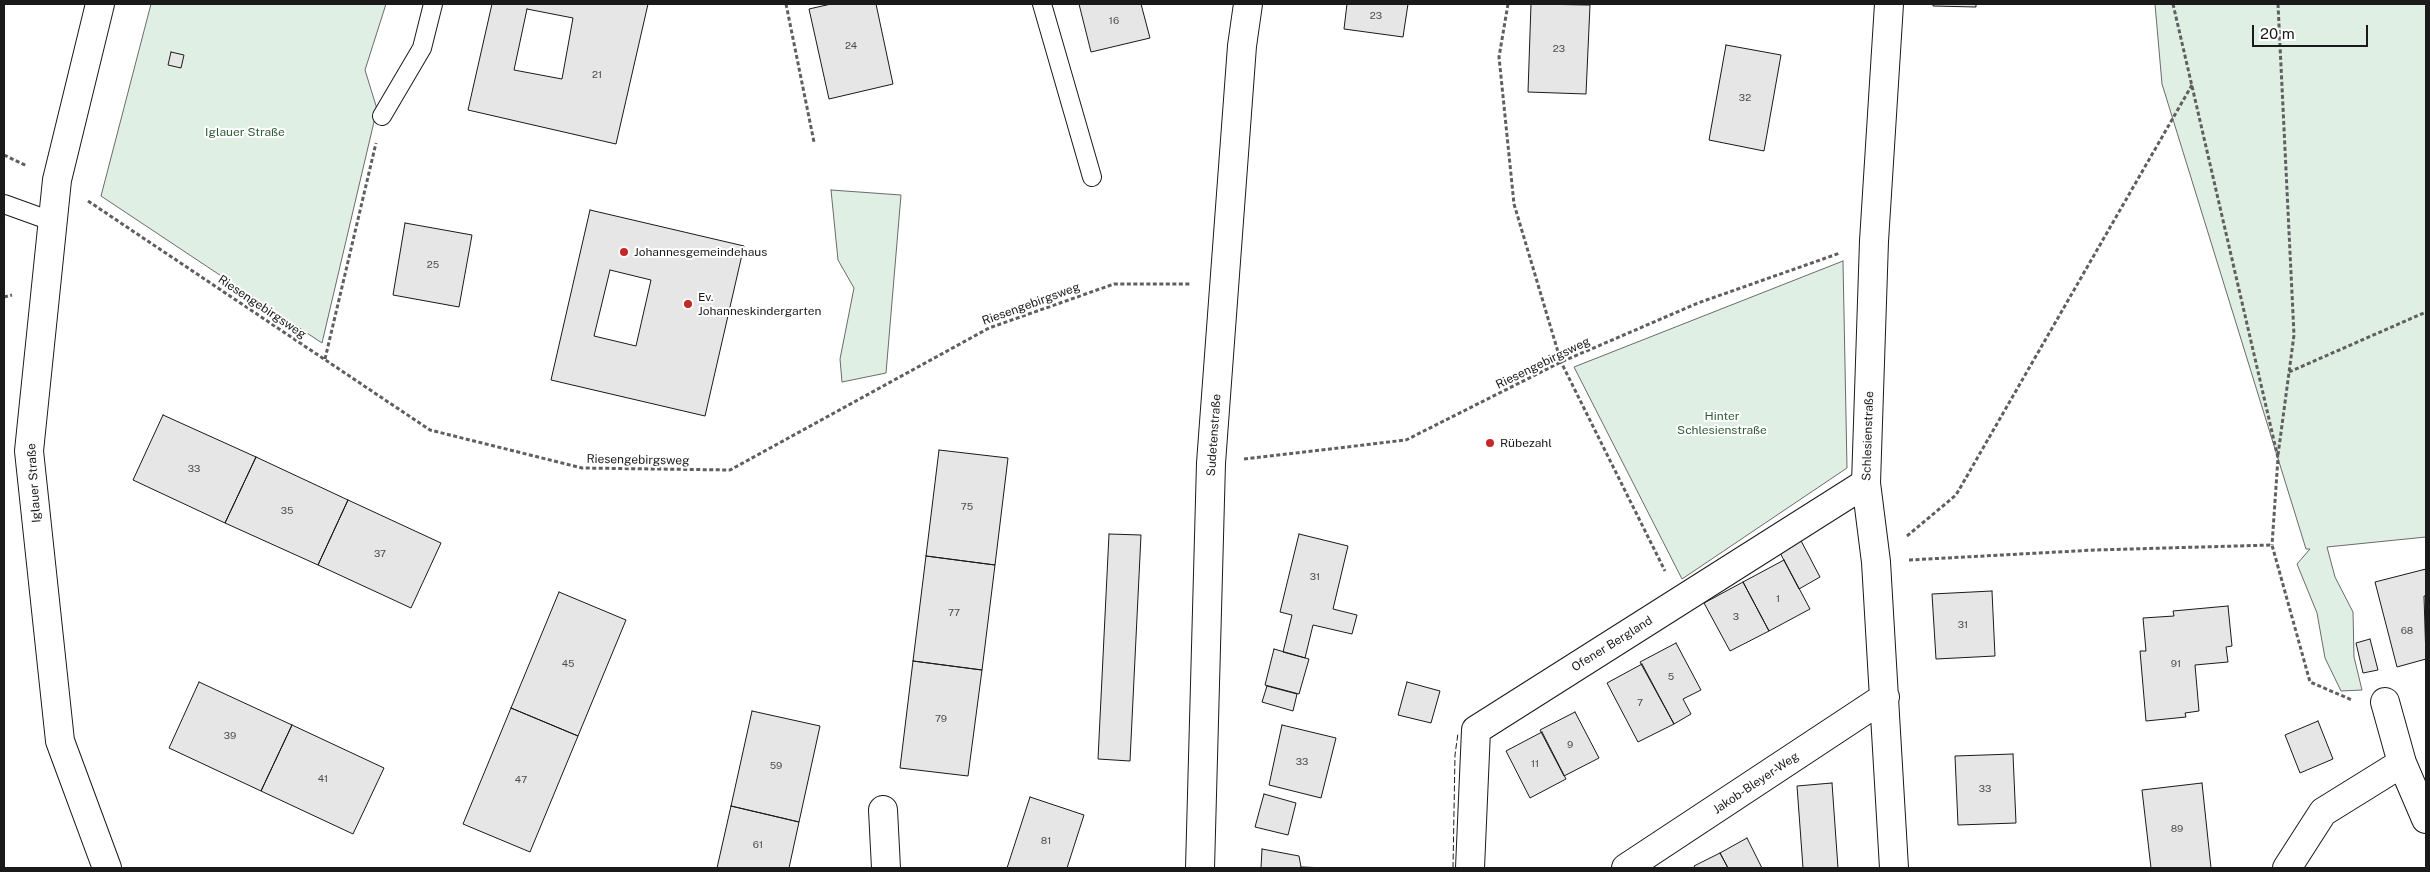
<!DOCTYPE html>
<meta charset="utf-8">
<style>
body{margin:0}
#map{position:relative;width:2430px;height:872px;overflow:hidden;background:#fff;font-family:"Public Sans",sans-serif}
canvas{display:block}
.frame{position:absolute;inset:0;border:5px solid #1a1a1a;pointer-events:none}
.scale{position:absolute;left:2252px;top:25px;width:116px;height:22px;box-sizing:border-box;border:2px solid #1a1a1a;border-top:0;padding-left:6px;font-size:15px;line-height:18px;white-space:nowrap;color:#1a1a1a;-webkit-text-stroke:4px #fff;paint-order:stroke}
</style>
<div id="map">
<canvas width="2430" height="872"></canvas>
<div class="frame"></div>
<div class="scale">20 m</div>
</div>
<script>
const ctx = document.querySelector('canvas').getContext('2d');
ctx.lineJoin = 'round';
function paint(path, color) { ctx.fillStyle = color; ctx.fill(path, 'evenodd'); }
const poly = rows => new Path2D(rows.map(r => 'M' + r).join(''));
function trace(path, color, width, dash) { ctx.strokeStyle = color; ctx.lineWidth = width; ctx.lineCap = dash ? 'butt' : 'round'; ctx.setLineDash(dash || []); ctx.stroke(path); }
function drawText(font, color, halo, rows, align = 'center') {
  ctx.font = font + ' "Public Sans",sans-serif'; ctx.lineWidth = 4; ctx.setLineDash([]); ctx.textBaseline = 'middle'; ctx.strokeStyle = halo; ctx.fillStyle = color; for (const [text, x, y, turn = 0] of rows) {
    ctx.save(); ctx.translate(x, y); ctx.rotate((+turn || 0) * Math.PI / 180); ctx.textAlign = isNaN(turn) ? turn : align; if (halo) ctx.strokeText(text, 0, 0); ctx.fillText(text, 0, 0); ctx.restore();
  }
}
const green = poly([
 [151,4,386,4,365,70,377,109,322,343,101,196,151,4],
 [2155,4,2426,4,2426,537,2327,547,2335,577,2353,612,2354,657,2362,690,2341,691,2325,658,2317,613,2297,564,2310,549,2306,549,2162,84,2155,4],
 [831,190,901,195,886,373,842,382,840,359,854,288,838,260,831,190],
 [1843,261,1847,468,1682,579,1574,367,1843,261]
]);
paint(green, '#e0efe3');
trace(green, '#6a6a6a', 1);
const building = poly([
 [492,4,648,4,616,144,468,110,492,4],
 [527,9,573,18,562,79,514,70,527,9],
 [831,4,876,4,893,84,829,99,809,9,831,4],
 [1079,4,1141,4,1150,38,1091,52,1079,4],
 [1347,4,1408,4,1403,37,1344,29,1347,4],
 [1531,4,1590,5,1586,94,1528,92,1531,4],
 [1933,4,1976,4,1976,7,1933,6,1933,4],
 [1726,45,1781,55,1764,151,1709,140,1726,45],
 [171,52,184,55,181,68,168,65,171,52],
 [590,210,744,246,705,416,551,380,590,210],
 [610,270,651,280,636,346,594,336,610,270],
 [405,223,472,235,459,307,393,295,405,223],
 [163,415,256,457,225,523,133,480,163,415],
 [939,450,1008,458,995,565,926,556,939,450],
 [256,457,348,500,318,565,225,523,256,457],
 [348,500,441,543,411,608,318,565,348,500],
 [1109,534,1141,535,1130,761,1098,759,1109,534],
 [1299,534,1348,546,1333,609,1357,615,1352,634,1313,625,1305,658,1283,652,1292,615,1280,612,1299,534],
 [1798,535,1820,577,1799,589,1777,547,1798,535],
 [926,556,995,565,982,670,913,661,926,556],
 [1784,560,1810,609,1769,631,1743,582,1784,560],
 [2426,569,2426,596,2424,596,2426,659,2397,667,2375,582,2426,569],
 [1743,582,1769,631,1730,651,1704,603,1743,582],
 [1992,591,1995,656,1936,659,1932,594,1992,591],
 [559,592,626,620,578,736,511,708,559,592],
 [2228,606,2232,646,2226,647,2228,662,2195,665,2199,711,2185,713,2186,717,2146,721,2140,651,2146,651,2143,618,2174,616,2173,611,2228,606],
 [2370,639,2378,670,2363,673,2356,643,2370,639],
 [1676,643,1701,690,1683,699,1691,714,1674,724,1640,662,1676,643],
 [1274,649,1309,659,1299,694,1265,685,1274,649],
 [913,661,982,670,968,776,900,768,913,661],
 [1642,664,1674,724,1638,742,1607,683,1642,664],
 [199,682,292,725,261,791,169,748,199,682],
 [1407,682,1440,691,1431,723,1398,715,1407,682],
 [1267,686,1297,694,1293,711,1262,702,1267,686],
 [511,708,578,736,530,852,463,824,511,708],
 [752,711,820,726,799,822,731,806,752,711],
 [1575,712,1599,758,1564,776,1540,730,1575,712],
 [2318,721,2333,759,2300,773,2285,735,2318,721],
 [292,725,384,768,353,834,261,791,292,725],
 [1282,725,1336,738,1321,798,1269,785,1282,725],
 [1542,732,1566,779,1530,798,1506,751,1542,732],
 [2013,754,2016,823,1958,825,1955,756,2013,754],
 [1832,783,1838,868,1803,868,1797,786,1832,783],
 [2202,783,2211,868,2151,868,2142,790,2202,783],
 [1264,794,1296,803,1288,835,1255,827,1264,794],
 [1030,797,1084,815,1067,868,1007,868,1030,797],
 [731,806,799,822,789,868,717,868,731,806],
 [1747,838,1762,868,1728,868,1720,853,1747,838],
 [1262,849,1299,856,1301,867,1328,868,1261,868,1262,849],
 [1720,853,1728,868,1695,868,1694,866,1720,853]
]);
paint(building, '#e6e6e6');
trace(building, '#1a1a1a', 1);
const service = poly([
 [1042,4,1092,177],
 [382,116,422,48,433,4],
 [4,204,54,222]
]);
const minor = poly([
 [100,4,57,180,29,451,60,741,107,868],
 [1889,4,1874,241,1866,483,1876,562,1894,868],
 [2385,702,2402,763,2426,819],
 [883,810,886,868],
 [1200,868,1211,463,1242,46,1248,4],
 [1470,868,1476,730,1866,483],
 [1626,868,1885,697],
 [2287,868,2323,812,2402,763]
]);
trace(service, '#1a1a1a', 20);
trace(minor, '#1a1a1a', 30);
trace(poly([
 [786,4,814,142],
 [1508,4,1499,57,1514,204,1561,362,1665,571],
 [2173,4,2278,458,2272,545],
 [2278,4,2294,335,2278,455],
 [4,155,27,166],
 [88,201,430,430,582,468,730,470,989,328,1114,284,1191,284],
 [4,297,12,295],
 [325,359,376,143],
 [2289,372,2426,312],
 [1244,459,1406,440,1561,362,1698,303,1840,253],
 [1907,536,1956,495,2192,85],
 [1909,560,2095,550,2272,545,2310,682,2352,700]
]), '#5f5f5f', 3, [4, 2.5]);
trace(service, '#fff', 18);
trace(minor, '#fff', 28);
trace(poly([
 [1453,868,1455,755,1458,733]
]), '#1a1a1a', 1, [6, 2.5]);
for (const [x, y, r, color] of [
 [624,252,5,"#c62828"],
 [688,304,5,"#c62828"],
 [1490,443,5,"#c62828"]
]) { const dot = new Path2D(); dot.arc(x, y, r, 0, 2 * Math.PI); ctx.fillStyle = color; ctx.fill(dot); trace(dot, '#fff', 2); }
drawText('10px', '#4d4d4d', null, [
 ["23",1376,16],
 ["16",1114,21],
 ["24",851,46],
 ["23",1559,49],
 ["21",597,75],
 ["32",1745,98],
 ["25",433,265],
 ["33",194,469],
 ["75",967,507],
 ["35",287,511],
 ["37",380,554],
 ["31",1315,577],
 ["1",1778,599],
 ["77",954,613],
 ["3",1736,617],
 ["31",1963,625],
 ["68",2407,631],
 ["45",568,664],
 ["91",2176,664],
 ["5",1671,677],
 ["7",1640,703],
 ["79",941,719],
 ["39",230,736],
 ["9",1570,745],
 ["33",1302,762],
 ["11",1535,764],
 ["59",776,766],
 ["41",323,779],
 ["47",521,780],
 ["33",1985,789],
 ["89",2177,829],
 ["81",1046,841],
 ["61",758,845]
]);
drawText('12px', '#2b5a34', '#fff', [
 ["Iglauer Straße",245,132],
 ["Hinter",1722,416],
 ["Schlesienstraße",1722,430]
]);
drawText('12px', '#1a1a1a', '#fff', [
 ["Johannesgemeindehaus",634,252],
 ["Ev.",698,297],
 ["Johanneskindergarten",698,311],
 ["Rübezahl",1500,443]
], 'left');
drawText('12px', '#1a1a1a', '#fff', [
 ["Riesengebirgsweg",1031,304,-20],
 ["Riesengebirgsweg",262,307,34],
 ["Riesengebirgsweg",1543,363,-26],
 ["Sudetenstraße",1214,435,-86],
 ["Schlesienstraße",1868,436,-88],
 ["Riesengebirgsweg",638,460,1],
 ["Iglauer Straße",34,483,-94],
 ["Ofener Bergland",1612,644,-32],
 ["Jakob-Bleyer-Weg",1756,783,-34]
]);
</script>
